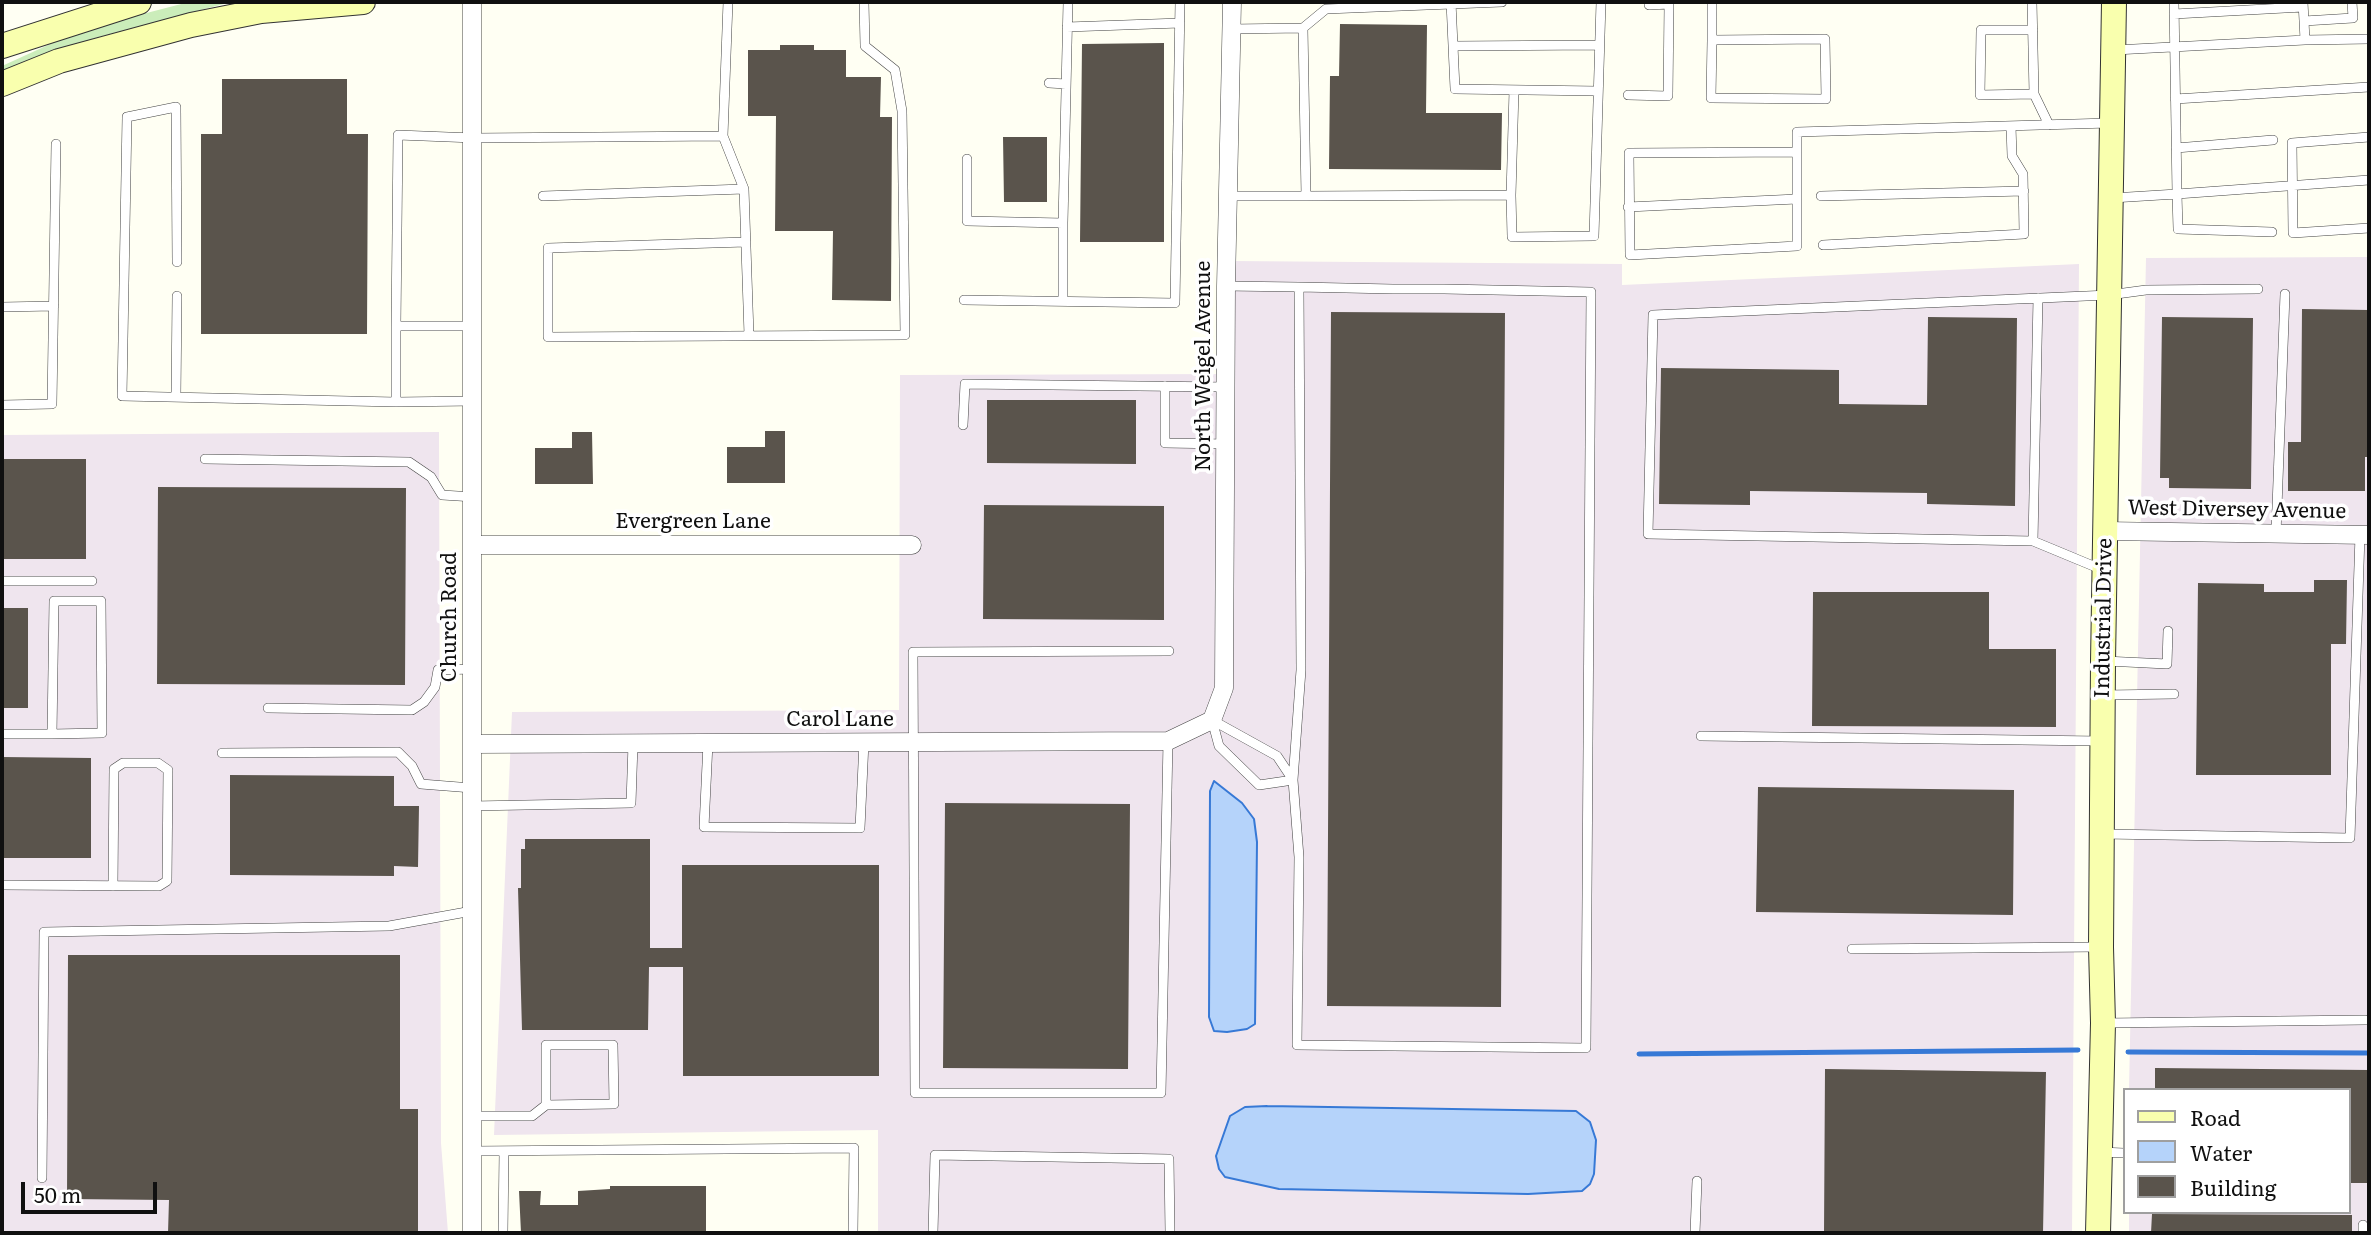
<!DOCTYPE html>
<style>
body{margin:0}
#map{position:relative;width:2371px;height:1235px;overflow:hidden;background:#fffff3;font-family:Literata,serif}
canvas{display:block}
.frame{position:absolute;inset:0;border:4px solid #101010;pointer-events:none}
.legend{position:absolute;left:2123px;top:1088px;width:228px;height:126px;box-sizing:border-box;background:#fff;border:2px solid #9f9f9f;margin:0;padding:9px 12px;list-style:none;font-size:21px;color:#101010}
.legend li{display:flex;align-items:center;gap:14px;height:35px}
.legend b{width:35px;border:2px solid #9f9f9f}
.scale{position:absolute;left:21px;top:1182px;width:136px;height:32px;box-sizing:border-box;border:4px solid #101010;border-top:0;padding-left:9px;font-size:21px;line-height:24px;white-space:nowrap;color:#101010;-webkit-text-stroke:5px #fff;paint-order:stroke}
</style>
<div id="map">
<canvas width="2371" height="1235"></canvas>
<div class="frame"></div>
<ul class="legend">
<li><b style="height:9px;background:#f9ffae"></b>Road</li>
<li><b style="height:19px;background:#b5d3fa"></b>Water</li>
<li><b style="height:19px;background:#5a544c"></b>Building</li>
</ul>
<div class="scale">50 m</div>
</div>
<script>
const ctx = document.querySelector('canvas').getContext('2d');
ctx.lineJoin = 'round';
function paint(path, color) { ctx.fillStyle = color; ctx.fill(path, 'evenodd'); }
const poly = rows => new Path2D(rows.map(r => 'M' + r).join(''));
function trace(path, color, width, dash) { ctx.strokeStyle = color; ctx.lineWidth = width; ctx.lineCap = dash ? 'butt' : 'round'; ctx.setLineDash(dash || []); ctx.stroke(path); }
function drawText(font, color, halo, rows, align = 'center') {
  ctx.font = font + ' Literata,serif'; ctx.lineWidth = 7; ctx.setLineDash([]); ctx.textBaseline = 'middle'; ctx.strokeStyle = halo; ctx.fillStyle = color; for (const [text, x, y, turn = 0] of rows) {
    ctx.save(); ctx.translate(x, y); ctx.rotate((+turn || 0) * Math.PI / 180); ctx.textAlign = isNaN(turn) ? turn : align; if (halo) ctx.strokeText(text, 0, 0); ctx.fillText(text, 0, 0); ctx.restore();
  }
}
paint(poly([
 [2369,257,2369,1233,2129,1233,2129,1212,2348,1212,2348,1090,2129,1090,2146,258],
 [1230,261,1622,264,1622,285,2079,264,2072,1233,878,1233,878,1130,494,1135,512,712,899,710,900,375,1229,374],
 [439,432,441,1143,448,1233,2,1233,2,435]
]), '#efe5ee');
paint(poly([
 [189,2,231,2,95,38,2,72,2,66,81,30]
]), '#cbedba');
const water = poly([
 [1214,781,1242,803,1254,819,1257,842,1255,1024,1247,1029,1227,1032,1214,1031,1209,1017,1210,791,1214,781],
 [1267,1106,1576,1111,1590,1122,1596,1140,1594,1174,1590,1184,1582,1191,1528,1194,1279,1189,1225,1177,1219,1169,1216,1156,1230,1116,1245,1107,1267,1106]
]);
paint(water, '#b5d3fa');
trace(water, '#3779d6', 2);
trace(poly([
 [2128,1052,2369,1053],
 [1639,1054,2078,1050]
]), '#3779d6', 5);
paint(poly([
 [1340,24,1427,25,1426,113,1502,113,1501,170,1329,169,1330,76,1339,76],
 [1164,43,1164,242,1080,242,1082,44],
 [780,45,814,45,814,50,846,50,846,77,881,77,880,117,892,117,891,301,832,300,833,231,775,231,776,116,748,116,748,50,780,50],
 [222,79,347,79,347,134,368,134,367,334,201,334,201,134,222,134],
 [1003,137,1047,137,1047,202,1004,202],
 [2302,309,2369,310,2369,457,2365,457,2365,491,2288,491,2288,442,2301,442],
 [1331,312,1505,313,1501,1007,1327,1006],
 [1928,317,2017,318,2015,506,1927,504,1927,493,1750,491,1750,505,1659,504,1661,368,1839,370,1839,404,1927,405],
 [2162,317,2253,318,2251,489,2169,488,2169,478,2160,478],
 [987,400,1136,400,1136,464,987,463],
 [765,431,785,431,785,483,727,483,727,447,765,447],
 [572,432,592,432,593,484,535,484,535,448,572,448],
 [2,459,86,459,86,559,2,559],
 [158,487,406,488,405,685,157,684],
 [984,505,1164,506,1164,620,983,619],
 [2314,580,2347,580,2346,644,2331,644,2331,775,2196,775,2198,583,2264,584,2264,592,2314,592],
 [1813,592,1989,592,1989,649,2056,649,2056,727,1812,726],
 [2,608,28,608,28,708,2,708],
 [2,757,91,758,91,858,2,858],
 [230,775,394,776,394,806,419,806,418,867,394,866,394,876,230,875],
 [1758,787,2014,790,2013,915,1756,912],
 [945,803,1130,804,1128,1069,943,1068],
 [525,839,650,839,650,948,682,948,682,865,879,865,879,1076,683,1076,683,967,649,967,648,1030,522,1030,518,888,521,888,521,849,525,849],
 [68,955,400,955,400,1109,418,1109,418,1233,168,1233,169,1200,67,1199],
 [2155,1068,2369,1070,2367,1183,2348,1183,2348,1090,2155,1090],
 [1825,1069,2046,1072,2043,1233,1824,1233],
 [610,1186,706,1186,706,1233,521,1233,519,1191,541,1191,540,1205,578,1205,578,1191,610,1189],
 [2152,1214,2352,1215,2352,1233,2151,1233]
]), '#5a544c');
const lane = poly([
 [1451,2,1455,89,1598,91],
 [2032,2,2034,94,2049,125],
 [2174,14,2303,7],
 [2304,21,2353,18,2352,2],
 [1067,27,1180,23],
 [1303,28,1326,9,1502,2],
 [2033,30,1981,30,1980,95,2034,94],
 [1712,40,1825,39,1826,99,1711,98,1712,40,1712,2],
 [2305,40,2369,39],
 [1453,46,1599,45],
 [2115,50,2305,40,2303,2],
 [1049,83,1066,84],
 [1628,95,1668,96,1669,4,1649,5,1649,2],
 [2175,99,2369,87],
 [723,136,744,189,749,335],
 [2369,137,2292,143,2293,233,2369,228],
 [2176,148,2273,140],
 [1797,152,1629,153,1630,255,1797,246,1797,132,2109,123],
 [967,159,967,221,1063,223,1068,2],
 [1511,195,1514,90],
 [543,196,744,189],
 [1228,196,1306,196,1303,28,1231,29],
 [1306,196,1511,195,1512,237,1594,236,1601,2],
 [1821,196,2024,191],
 [2112,198,2177,194,2174,2],
 [1628,207,1797,199],
 [2272,232,2178,229,2177,194,2369,180],
 [746,242,548,248,548,337,905,335,902,111,895,70,865,46,864,2],
 [1823,245,2024,234,2023,174,2012,156,2011,126],
 [177,262,176,107,127,117,122,396,396,402],
 [1226,286,1299,287,1393,289,1444,289,1591,292,1586,1048,1297,1045,1299,857,1293,780,1301,670,1299,287],
 [964,300,1175,303,1180,2],
 [1063,301,1063,223],
 [2,307,54,306],
 [396,326,396,402,472,401],
 [474,326,396,326,398,135,474,138,723,136,728,2],
 [1165,386,1165,443,1226,444],
 [176,397,177,296],
 [2,405,52,404,56,144],
 [963,425,965,384,1226,387],
 [205,459,409,462,431,477,442,495,474,497],
 [2276,534,2285,294],
 [2033,541,2038,298],
 [2103,570,2033,541,1648,534,1653,315,2109,295,2146,290,2258,289],
 [2,581,92,581],
 [2105,661,2167,664,2168,631],
 [2105,695,2174,694],
 [268,708,412,710,424,702,435,687,438,670,473,669],
 [1212,720,1219,746,1259,785,1293,780],
 [1212,720,1277,756,1293,780],
 [2,734,52,734,102,733,101,601,54,601,52,734],
 [1701,736,2101,741],
 [1168,741,1161,1093,915,1093,913,652,1169,651],
 [708,743,704,827,860,828,864,742],
 [222,753,398,752,412,766,421,784,472,788],
 [472,806,631,803,633,744],
 [2103,834,2350,838,2360,535],
 [2,885,159,886,167,881,168,770,158,763,123,763,114,769,113,886],
 [1852,949,2099,947],
 [2105,1023,2365,1020],
 [472,1116,532,1116,546,1105,614,1104,613,1045,546,1045,546,1105],
 [472,1151,854,1148,853,1233],
 [2100,1152,2124,1153],
 [42,1178,44,932,389,926,472,911],
 [503,1233,504,1151],
 [933,1233,935,1155,1169,1159,1170,1233],
 [1695,1233,1697,1181],
 [2363,1233,2363,1225]
]);
const street = poly([
 [2105,531,2369,535],
 [474,545,912,545],
 [472,744,1168,741,1212,720,1224,688,1226,286,1232,2],
 [472,1233,472,2]
]);
const secondary = poly([
 [2,46,139,2],
 [2,84,59,61,191,25,261,11,363,2],
 [2098,1233,2103,1023,2101,947,2103,661,2114,2]
]);
trace(lane, '#434343', 10);
trace(street, '#434343', 19);
trace(secondary, '#323232', 26);
trace(lane, '#fff', 9);
trace(street, '#fff', 18);
trace(secondary, '#f9ffae', 24);
drawText('21px', '#101010', '#fff', [
 ["North Weigel Avenue",1204,366,-90],
 ["West Diversey Avenue",2237,510,1],
 ["Evergreen Lane",693,522],
 ["Church Road",450,617,-90],
 ["Industrial Drive",2104,618,-89],
 ["Carol Lane",840,720]
]);
</script>
